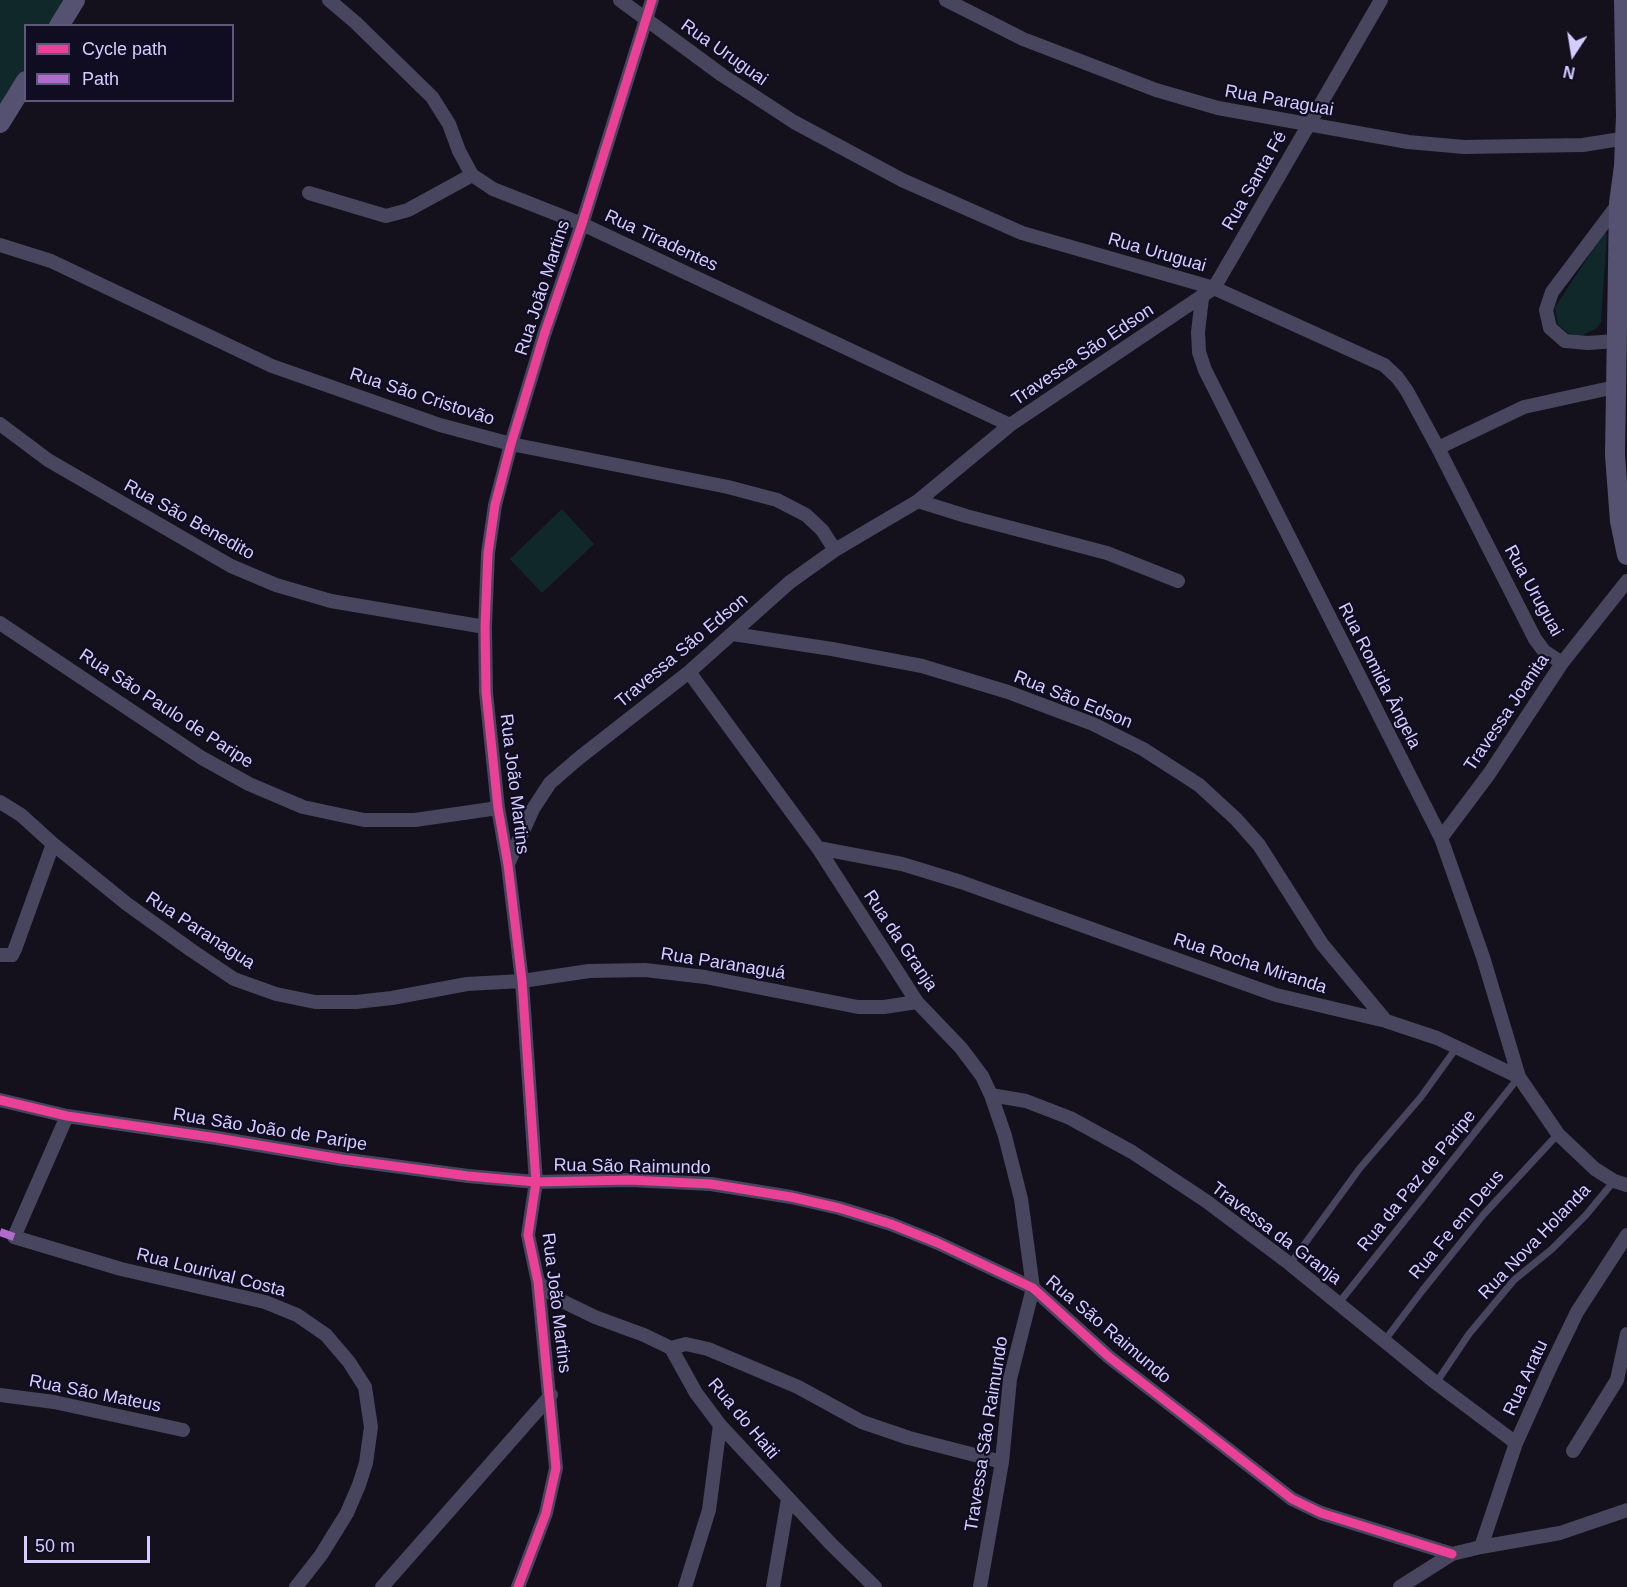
<!DOCTYPE html>
<meta charset="utf-8">
<style>
body{margin:0}
#map{position:relative;width:1627px;height:1587px;overflow:hidden;background:#14111d;font-family:Helvetica,sans-serif}
canvas{display:block}
.legend{position:absolute;left:24px;top:24px;width:210px;height:78px;box-sizing:border-box;background:#100c22;border:2px solid #5e597a;margin:0;padding:8px 10px;list-style:none;font-size:18px;color:#d4cdff}
.legend li{display:flex;align-items:center;gap:12px;height:30px}
.legend b{width:30px;border:2px solid #5e597a}
.north{position:absolute;left:1543px;top:24px;width:60px;height:60px;-webkit-text-stroke:4px #100c22;paint-order:stroke;rotate:192deg;font-size:16px;font-weight:700;line-height:24px;text-align:center;color:#d4cdff}
.north::after{content:'';display:block;margin:auto;width:21px;height:27px;background:#d4cdff;clip-path:polygon(50% 0,100% 100%,50% 72%,0 100%)}
.scale{position:absolute;left:24px;top:1536px;width:126px;height:27px;box-sizing:border-box;border:3px solid #d4cdff;border-top:0;padding-left:8px;font-size:18px;line-height:21px;white-space:nowrap;color:#d4cdff;-webkit-text-stroke:4px #100c22;paint-order:stroke}
</style>
<div id="map">
<canvas width="1627" height="1587"></canvas>
<ul class="legend">
<li><b style="height:8px;background:#ea4096"></b>Cycle path</li>
<li><b style="height:8px;background:#b06ccc"></b>Path</li>
</ul>
<div class="north">N</div>
<div class="scale">50 m</div>
</div>
<script>
const ctx = document.querySelector('canvas').getContext('2d');
ctx.lineJoin = 'round';
function paint(path, color) { ctx.fillStyle = color; ctx.fill(path, 'evenodd'); }
const poly = rows => new Path2D(rows.map(r => 'M' + r).join(''));
function trace(path, color, width, dash) { ctx.strokeStyle = color; ctx.lineWidth = width; ctx.lineCap = dash ? 'butt' : 'round'; ctx.setLineDash(dash || []); ctx.stroke(path); }
function drawText(font, color, halo, rows, align = 'center') {
  ctx.font = font + ' Helvetica,sans-serif'; ctx.lineWidth = 4.5; ctx.setLineDash([]); ctx.textBaseline = 'middle'; ctx.strokeStyle = halo; ctx.fillStyle = color; for (const [text, x, y, turn = 0] of rows) {
    ctx.save(); ctx.translate(x, y); ctx.rotate((+turn || 0) * Math.PI / 180); ctx.textAlign = isNaN(turn) ? turn : align; if (halo) ctx.strokeText(text, 0, 0); ctx.fillText(text, 0, 0); ctx.restore();
  }
}
paint(poly([
 [0,0,71,0,54,25,26,26,25,68,0,106],
 [1604,233,1607,234,1601,322,1597,328,1581,336,1568,333,1558,325,1555,307],
 [562,509,594,544,542,593,510,559]
]), '#102829');
trace(poly([
 [1290,1264,1360,1168,1421,1097,1457,1047],
 [1338,1304,1519,1077],
 [1385,1340,1422,1291,1484,1214,1558,1134],
 [1436,1383,1469,1334,1514,1280,1552,1249,1586,1215,1614,1181]
]), '#47465e', 7);
trace(poly([
 [329,0,355,22,432,97,449,124,459,151,472,175,493,189,582,224,1010,425],
 [620,0,722,75,794,122,902,180,1022,233,1214,288,1384,365,1397,377,1407,391,1438,448,1535,639,1544,651,1562,663],
 [946,0,1023,39,1156,90,1218,108,1408,142,1464,147,1583,145,1627,138],
 [309,193,386,216,408,210,472,175],
 [0,245,51,261,272,366,440,425,511,444,728,487,777,500,806,515,822,530,835,550],
 [1202,298,1198,332,1199,352,1205,370,1441,838,1483,957,1519,1077],
 [1616,341,1588,343,1565,341,1550,328,1546,310,1552,292,1619,203],
 [0,424,48,460,231,566,276,585,331,601,485,627],
 [1438,448,1524,407,1615,387],
 [918,501,966,516,1107,553,1178,581],
 [0,623,202,758,249,784,303,807,364,820,415,820,498,808],
 [733,634,832,649,922,666,1008,692,1093,724,1143,749,1199,785,1236,819,1259,845,1322,944,1386,1021],
 [689,672,818,848,917,1002,961,1048,982,1076,991,1095,1005,1136,1021,1199,1033,1288,1010,1379,1002,1462,980,1587],
 [0,802,21,815,53,844,127,904,191,950,234,979,276,994,315,1002,356,1002,392,998,467,984,522,981,589,971,645,970,705,977,858,1007,884,1007,917,1002],
 [1441,838,1489,774,1562,663,1627,581],
 [818,848,902,864,961,882,1276,995,1386,1021,1437,1038,1519,1077,1558,1134,1595,1169,1614,1181,1627,1185],
 [508,864,533,809,550,783,579,758,689,672,790,582,835,550,918,501,1010,425,1214,288,1381,0],
 [0,955,12,955,15,949,53,844],
 [991,1095,1026,1101,1070,1118,1132,1152,1206,1201,1290,1264,1436,1383,1516,1443],
 [0,1100,67,1116,217,1138,341,1159,468,1176,536,1182,630,1180,711,1184,791,1197,839,1208,891,1224,938,1243,1033,1288,1109,1357,1292,1499,1321,1513,1452,1554],
 [67,1116,14,1237,121,1269,265,1302,297,1315,326,1335,349,1362,365,1387,371,1427,366,1463,359,1485,347,1513,321,1555,296,1587],
 [538,1282,558,1299,595,1317,644,1335,671,1348,696,1393,720,1425,831,1544,875,1587],
 [671,1348,686,1344,708,1349,798,1387,862,1422,909,1438,1002,1462],
 [0,1395,54,1402,183,1430],
 [1573,1451,1617,1380,1627,1334],
 [1481,1547,1516,1443,1549,1370,1577,1312,1627,1235],
 [382,1587,551,1395],
 [518,1587,546,1513,556,1468,538,1282,528,1235,536,1182,522,981,508,865,498,808,486,692,485,627,488,553,495,505,511,444,544,335,582,224,652,0],
 [685,1587,709,1510,720,1425],
 [773,1587,788,1499],
 [1400,1587,1452,1554,1481,1547,1560,1533,1627,1510]
]), '#47465e', 14);
trace(poly([
 [1624,0,1626,116,1624,166,1619,203,1615,455,1620,521,1627,555],
 [59,26,75,0],
 [0,123,26,81]
]), '#555271', 20);
trace(poly([
 [0,1232,14,1237]
]), '#b06ccc', 8, [15, 8]);
trace(poly([
 [0,1100,67,1116,217,1138,341,1159,468,1176,536,1182,630,1180,711,1184,791,1197,839,1208,891,1224,938,1243,1033,1288,1109,1357,1292,1499,1321,1513,1452,1554],
 [518,1587,546,1513,556,1468,538,1282,528,1235,536,1182,522,981,508,865,498,808,486,692,485,627,488,553,495,505,511,444,544,335,582,224,652,0]
]), '#ea4096', 9);
drawText('18px', '#d4cdff', '#100c22', [
 ["Rua Uruguai",724,53,35],
 ["Rua Paraguai",1279,101,10],
 ["Rua Santa Fé",1255,181,-60],
 ["Rua Tiradentes",661,241,25],
 ["Rua Uruguai",1157,253,16],
 ["Rua João Martins",543,288,-72],
 ["Travessa São Edson",1083,355,-34],
 ["Rua São Cristovão",422,397,18],
 ["Rua São Benedito",189,520,29],
 ["Rua Uruguai",1533,591,61],
 ["Travessa São Edson",682,651,-40],
 ["Rua Romida Ângela",1379,676,63],
 ["Rua São Edson",1073,700,22],
 ["Rua São Paulo de Paripe",166,709,33],
 ["Travessa Joanita",1507,713,-56],
 ["Rua João Martins",514,784,83],
 ["Rua Paranagua",200,931,33],
 ["Rua da Granja",900,941,56],
 ["Rua Paranaguá",723,964,9],
 ["Rua Rocha Miranda",1250,964,18],
 ["Rua São João de Paripe",270,1130,9],
 ["Rua São Raimundo",632,1167,1],
 ["Rua da Paz de Paripe",1417,1181,-51],
 ["Rua Fe em Deus",1457,1225,-50],
 ["Travessa da Granja",1276,1234,37],
 ["Rua Nova Holanda",1535,1242,-46],
 ["Rua Lourival Costa",211,1273,14],
 ["Rua João Martins",556,1303,83],
 ["Rua São Raimundo",1108,1330,40],
 ["Rua Aratu",1526,1378,-65],
 ["Rua São Mateus",95,1394,11],
 ["Rua do Haiti",743,1419,50],
 ["Travessa São Raimundo",987,1434,-81]
]);
</script>
